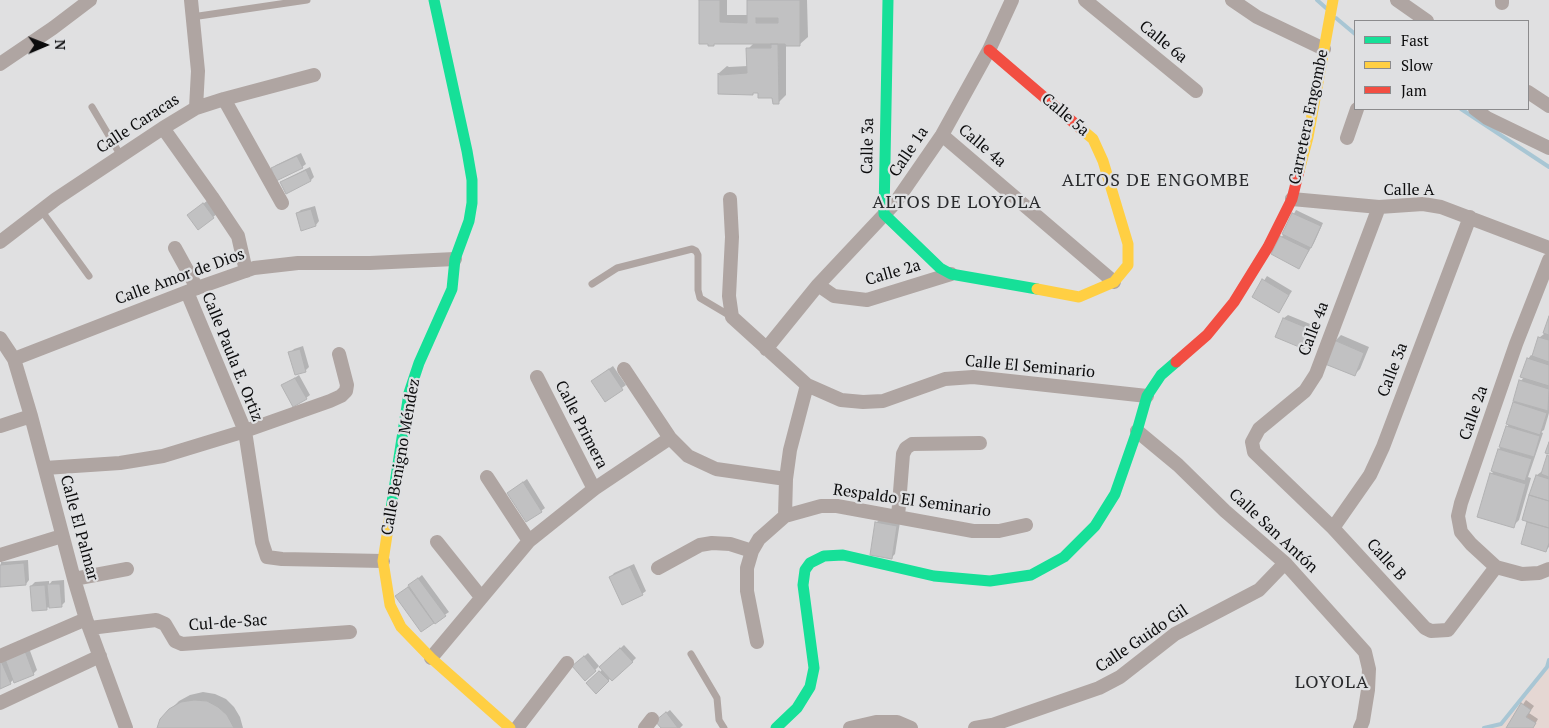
<!DOCTYPE html>
<meta charset="utf-8">
<style>
body{margin:0}
#map{position:relative;width:1549px;height:728px;overflow:hidden;background:#e0e0e1;font-family:"PT Serif",serif}
canvas{display:block}
.legend{position:absolute;left:1354px;top:20px;width:175px;height:90px;box-sizing:border-box;background:#dfe0e2;border:1px solid #8b8b8d;margin:0;padding:6px 9px;list-style:none;font-size:15px;color:#0c0c0d}
.legend li{display:flex;align-items:center;gap:10px;height:25px}
.legend b{width:25px;border:1px solid #8b8b8d}
.north{position:absolute;left:20px;top:20px;width:50px;height:50px;-webkit-text-stroke:4px #dfe0e2;paint-order:stroke;rotate:89deg;font-size:14px;font-weight:700;line-height:20px;text-align:center;color:#0c0c0d}
.north::after{content:'';display:block;margin:auto;width:18px;height:22px;background:#0c0c0d;clip-path:polygon(50% 0,100% 100%,50% 72%,0 100%)}
</style>
<div id="map">
<canvas width="1549" height="728"></canvas>
<ul class="legend">
<li><b style="height:6px;background:#16e098"></b>Fast</li>
<li><b style="height:6px;background:#ffcf43"></b>Slow</li>
<li><b style="height:6px;background:#f24e42"></b>Jam</li>
</ul>
<div class="north">N</div>
</div>
<script>
const ctx = document.querySelector('canvas').getContext('2d');
ctx.lineJoin = 'round';
function paint(path, color) { ctx.fillStyle = color; ctx.fill(path, 'evenodd'); }
const poly = rows => new Path2D(rows.map(r => 'M' + r).join(''));
function trace(path, color, width, dash) { ctx.strokeStyle = color; ctx.lineWidth = width; ctx.lineCap = dash ? 'butt' : 'round'; ctx.setLineDash(dash || []); ctx.stroke(path); }
function drawText(font, color, halo, rows, align = 'center') {
  ctx.font = font + ' "PT Serif",serif'; ctx.lineWidth = 4.5; ctx.setLineDash([]); ctx.textBaseline = 'middle'; ctx.strokeStyle = halo; ctx.fillStyle = color; for (const [text, x, y, turn = 0] of rows) {
    ctx.save(); ctx.translate(x, y); ctx.rotate((+turn || 0) * Math.PI / 180); ctx.textAlign = isNaN(turn) ? turn : align; if (halo) ctx.strokeText(text, 0, 0); ctx.fillText(text, 0, 0); ctx.restore();
  }
}
paint(poly([
 [1549,660,1549,728,1484,728,1501,724,1547,667]
]), '#e5d7d3');
paint(poly([
 [700,0,727,0,727,15,749,15,749,0,807,0,808,37,800,44,786,45,786,95,778,103,774,97,760,92,720,93,719,73,727,66,729,67,748,66,748,49,754,43,715,43,713,45],
 [301,153,306,164,302,167,272,169,276,165],
 [310,167,314,177,311,180,286,192,282,183,286,179],
 [207,201,217,214,213,217,192,212],
 [315,206,319,221,316,225,297,213,301,210],
 [1296,210,1323,223,1314,243,1299,267,1273,254],
 [1267,276,1292,291,1279,311,1254,296],
 [1288,315,1315,326,1307,344,1304,348,1276,336,1284,318],
 [1549,320,1549,413,1544,430,1541,432,1543,433,1528,477,1531,478,1519,520,1513,526,1491,474,1494,471,1499,449,1501,447,1507,427,1509,424,1521,381,1524,377,1528,359,1531,355,1533,356,1540,337,1544,334],
 [1341,335,1369,347,1360,369,1354,375,1335,341],
 [303,346,309,367,305,371,290,353,294,349],
 [613,366,626,385,605,400,596,378],
 [299,375,310,395,306,398,283,386],
 [1549,455,1549,547,1546,550,1522,543,1529,521,1523,519,1537,475,1541,472,1542,472],
 [527,479,545,508,541,511,509,493],
 [880,519,900,522,895,554,892,557,876,523],
 [28,560,29,580,26,584,0,586,1,562],
 [634,564,646,591,642,594,611,577,614,573],
 [422,575,449,612,422,630,401,593],
 [64,580,65,602,61,606,48,607,47,608,31,586,35,582,49,581,49,585,52,581],
 [624,645,636,658,613,680,611,678,596,692,588,683,603,669,601,667],
 [29,648,37,670,33,674,14,679,10,683,0,687,0,660],
 [588,653,599,666,585,680,577,663],
 [203,692,215,694,226,699,234,707,240,717,243,728,158,728,170,710,179,701,190,695],
 [1526,700,1534,706,1529,713,1538,719,1534,726,1532,728,1507,728],
 [670,710,683,725,680,728,663,728,661,717]
]), '#0003');
trace(poly([
 [1317,0,1326,8],
 [1336,18,1355,34],
 [1461,109,1549,167],
 [1484,728,1501,724,1547,667,1549,660]
]), '#a8c6d4', 4);
const building = poly([
 [699,0,720,0,720,22,747,23,747,0,800,0,800,46,786,46,785,44,714,44,714,46,708,46,708,44,699,44,699,0],
 [756,18,778,18,778,23,756,23,756,18],
 [771,44,778,44,779,104,773,104,772,98,758,98,758,93,753,93,753,95,718,94,718,73,720,75,747,73,746,48,771,48,771,44],
 [297,156,303,168,276,181,271,168,297,156],
 [306,170,311,181,286,194,280,182,306,170],
 [203,203,214,218,198,230,187,215,203,203],
 [311,209,316,226,301,231,296,213,311,209],
 [1292,213,1321,226,1311,248,1282,234,1292,213],
 [1280,236,1309,250,1299,269,1271,254,1280,236],
 [1262,279,1289,295,1279,313,1252,297,1262,279],
 [1549,316,1549,335,1543,333,1549,316],
 [1283,318,1312,330,1304,349,1275,337,1283,318],
 [1538,337,1549,340,1549,362,1532,356,1538,337],
 [1334,340,1364,353,1355,376,1325,364,1334,340],
 [300,349,306,372,295,375,288,352,300,349],
 [1527,358,1549,365,1549,386,1520,377,1527,358],
 [609,369,623,390,605,402,591,381,609,369],
 [295,378,307,399,293,407,281,385,295,378],
 [1519,380,1549,389,1548,411,1513,401,1519,380],
 [1513,402,1547,413,1540,435,1506,424,1513,402],
 [1506,426,1540,436,1534,457,1499,447,1506,426],
 [1549,442,1549,454,1545,453,1549,442],
 [1498,449,1532,459,1525,481,1491,471,1498,449],
 [1547,455,1549,456,1549,477,1541,474,1547,455],
 [1490,473,1526,484,1514,528,1477,517,1490,473],
 [1536,475,1549,479,1549,501,1529,495,1536,475],
 [523,482,542,512,526,522,507,493,523,482],
 [1529,495,1549,501,1549,528,1522,520,1529,495],
 [875,522,897,526,892,559,870,555,875,522],
 [1527,522,1549,528,1549,543,1546,552,1521,544,1527,522],
 [24,563,26,585,0,587,0,565,24,563],
 [630,567,643,595,622,605,609,577,630,567],
 [418,578,446,616,435,624,408,585,418,578],
 [47,584,60,584,62,607,49,608,47,584],
 [45,585,47,610,32,611,30,586,45,585],
 [408,587,434,623,421,632,395,596,408,587],
 [620,648,633,662,612,681,599,667,620,648],
 [25,651,34,675,14,683,5,659,25,651],
 [584,656,596,671,585,681,572,666,584,656],
 [0,661,1,661,11,684,0,689,0,661],
 [599,671,609,681,596,694,586,683,599,671],
 [194,700,207,701,218,707,227,715,234,728,157,728,160,719,169,709,181,702,194,700],
 [1521,703,1531,710,1526,717,1536,723,1533,728,1506,728,1521,703],
 [666,712,678,728,661,728,655,721,666,712]
]);
paint(building, '#c1c1c2');
trace(building, '#b2b2b3', 1);
trace(poly([
 [192,17,307,0],
 [92,107,121,156],
 [41,210,89,276],
 [592,284,617,268,692,249,696,251,698,255,698,290,700,298,732,317],
 [691,654,717,698,719,720,724,728]
]), '#afa5a2', 7);
trace(poly([
 [191,0,198,71,196,108],
 [1085,0,1196,91],
 [1232,0,1257,17,1324,49],
 [1397,0,1427,21],
 [1502,0,1502,3],
 [0,64,53,28,90,0],
 [1528,92,1549,106],
 [224,99,282,203],
 [1475,109,1487,118,1549,148],
 [163,128,212,197,238,236,246,271],
 [942,135,1114,282],
 [1347,138,1357,109],
 [730,199,732,237,729,296,732,317,807,385,841,400,863,402,883,401,945,379,973,377,1147,396],
 [1292,199,1379,207,1423,204,1441,207,1549,248],
 [1379,207,1316,374,1305,391,1259,429,1252,442,1254,452,1333,528,1425,628,1431,631,1448,630,1496,567],
 [0,242,56,199,163,128,196,108,224,99,314,75],
 [175,248,197,288],
 [1549,260,1516,344,1461,503,1458,516,1461,532,1471,544,1496,567,1522,574,1539,573,1549,569],
 [818,285,834,296,867,300,951,274],
 [187,292,245,431,262,542,267,557,282,559,383,561],
 [0,338,14,359,31,416,74,579,86,619,126,728],
 [766,349,818,285,895,203,942,135,989,50,1012,0],
 [14,359,197,288,254,268,298,263,370,263,455,259],
 [624,369,670,438,688,456,716,469,786,479],
 [537,377,594,489],
 [0,426,31,416],
 [1137,431,1178,465,1225,511,1285,563,1365,652,1369,669,1368,690,1363,721,1360,728],
 [45,468,120,463,163,456,245,431,330,401,341,396,346,391,347,385,339,354],
 [487,477,529,541],
 [785,516,786,479,790,450,807,385],
 [898,517,903,454,906,448,912,444,980,443],
 [1333,528,1370,475,1383,447,1470,217],
 [437,542,481,597],
 [0,555,62,536],
 [658,568,700,545,712,543,730,544,752,551],
 [74,579,127,569],
 [90,628,156,620,165,624,175,641,182,644,350,632],
 [757,642,747,591,747,568,752,551,759,539,785,516,821,506,837,506,973,531,999,531,1026,525],
 [0,656,86,619],
 [431,658,529,541,594,489,670,438],
 [0,703,100,656],
 [517,728,567,663],
 [645,728,652,719],
 [850,728,876,722,897,722,911,728],
 [975,728,992,725,1099,688,1120,677,1175,634,1259,590,1285,563]
]), '#afa5a2', 14);
trace(poly([
 [888,0,884,214,940,268,951,274,1037,289],
 [391,509,409,393,419,363,452,289,455,259,469,221,472,203,472,180,467,151,434,0],
 [776,728,797,708,810,687,814,668,803,585,805,570,810,563,824,556,843,555,934,576,990,581,1031,575,1064,557,1095,526,1115,494,1137,431,1147,396,1161,375,1176,362]
]), '#16e098', 11);
trace(poly([
 [1299,171,1308,137,1333,0],
 [1037,289,1079,297,1114,282,1128,265,1128,244,1103,161,1093,139,1080,128],
 [391,509,383,561,390,605,401,627,431,658,510,728]
]), '#ffcf43', 11);
trace(poly([
 [989,50,1080,128],
 [1176,362,1207,335,1234,302,1268,247,1292,199,1299,171]
]), '#f24e42', 11);
drawText('16px', '#0c0c0d', '#dfe0e2', [
 ["Calle 6a",1163,42,39],
 ["Calle 5a",1065,115,40],
 ["Carretera Engombe",1309,117,-78],
 ["Calle Caracas",138,124,-33],
 ["Calle 3a",868,146,-89],
 ["Calle 4a",982,146,40],
 ["Calle 1a",909,152,-56],
 ["Calle A",1409,190],
 ["Calle 2a",893,273,-16],
 ["Calle Amor de Dios",180,277,-20],
 ["Calle 4a",1314,329,-69],
 ["Calle Paula E. Ortiz",232,357,68],
 ["Calle El Seminario",1030,367,5],
 ["Calle 3a",1393,370,-69],
 ["Calle 2a",1474,413,-71],
 ["Calle Primera",581,425,63],
 ["Calle Benigno Méndez",401,457,-80],
 ["Respaldo El Seminario",912,501,8],
 ["Calle El Palmar",79,528,75],
 ["Calle San Antón",1273,531,43],
 ["Calle B",1386,560,48],
 ["Cul-de-Sac",228,623,-4],
 ["Calle Guido Gil",1142,639,-34]
]);
ctx.letterSpacing = '1px';
drawText('18px', '#292a2c', '#dfe0e2', [
 ["ALTOS DE ENGOMBE",1156,181],
 ["ALTOS DE LOYOLA",957,203],
 ["LOYOLA",1332,683]
]);
ctx.letterSpacing = '0px';
</script>
